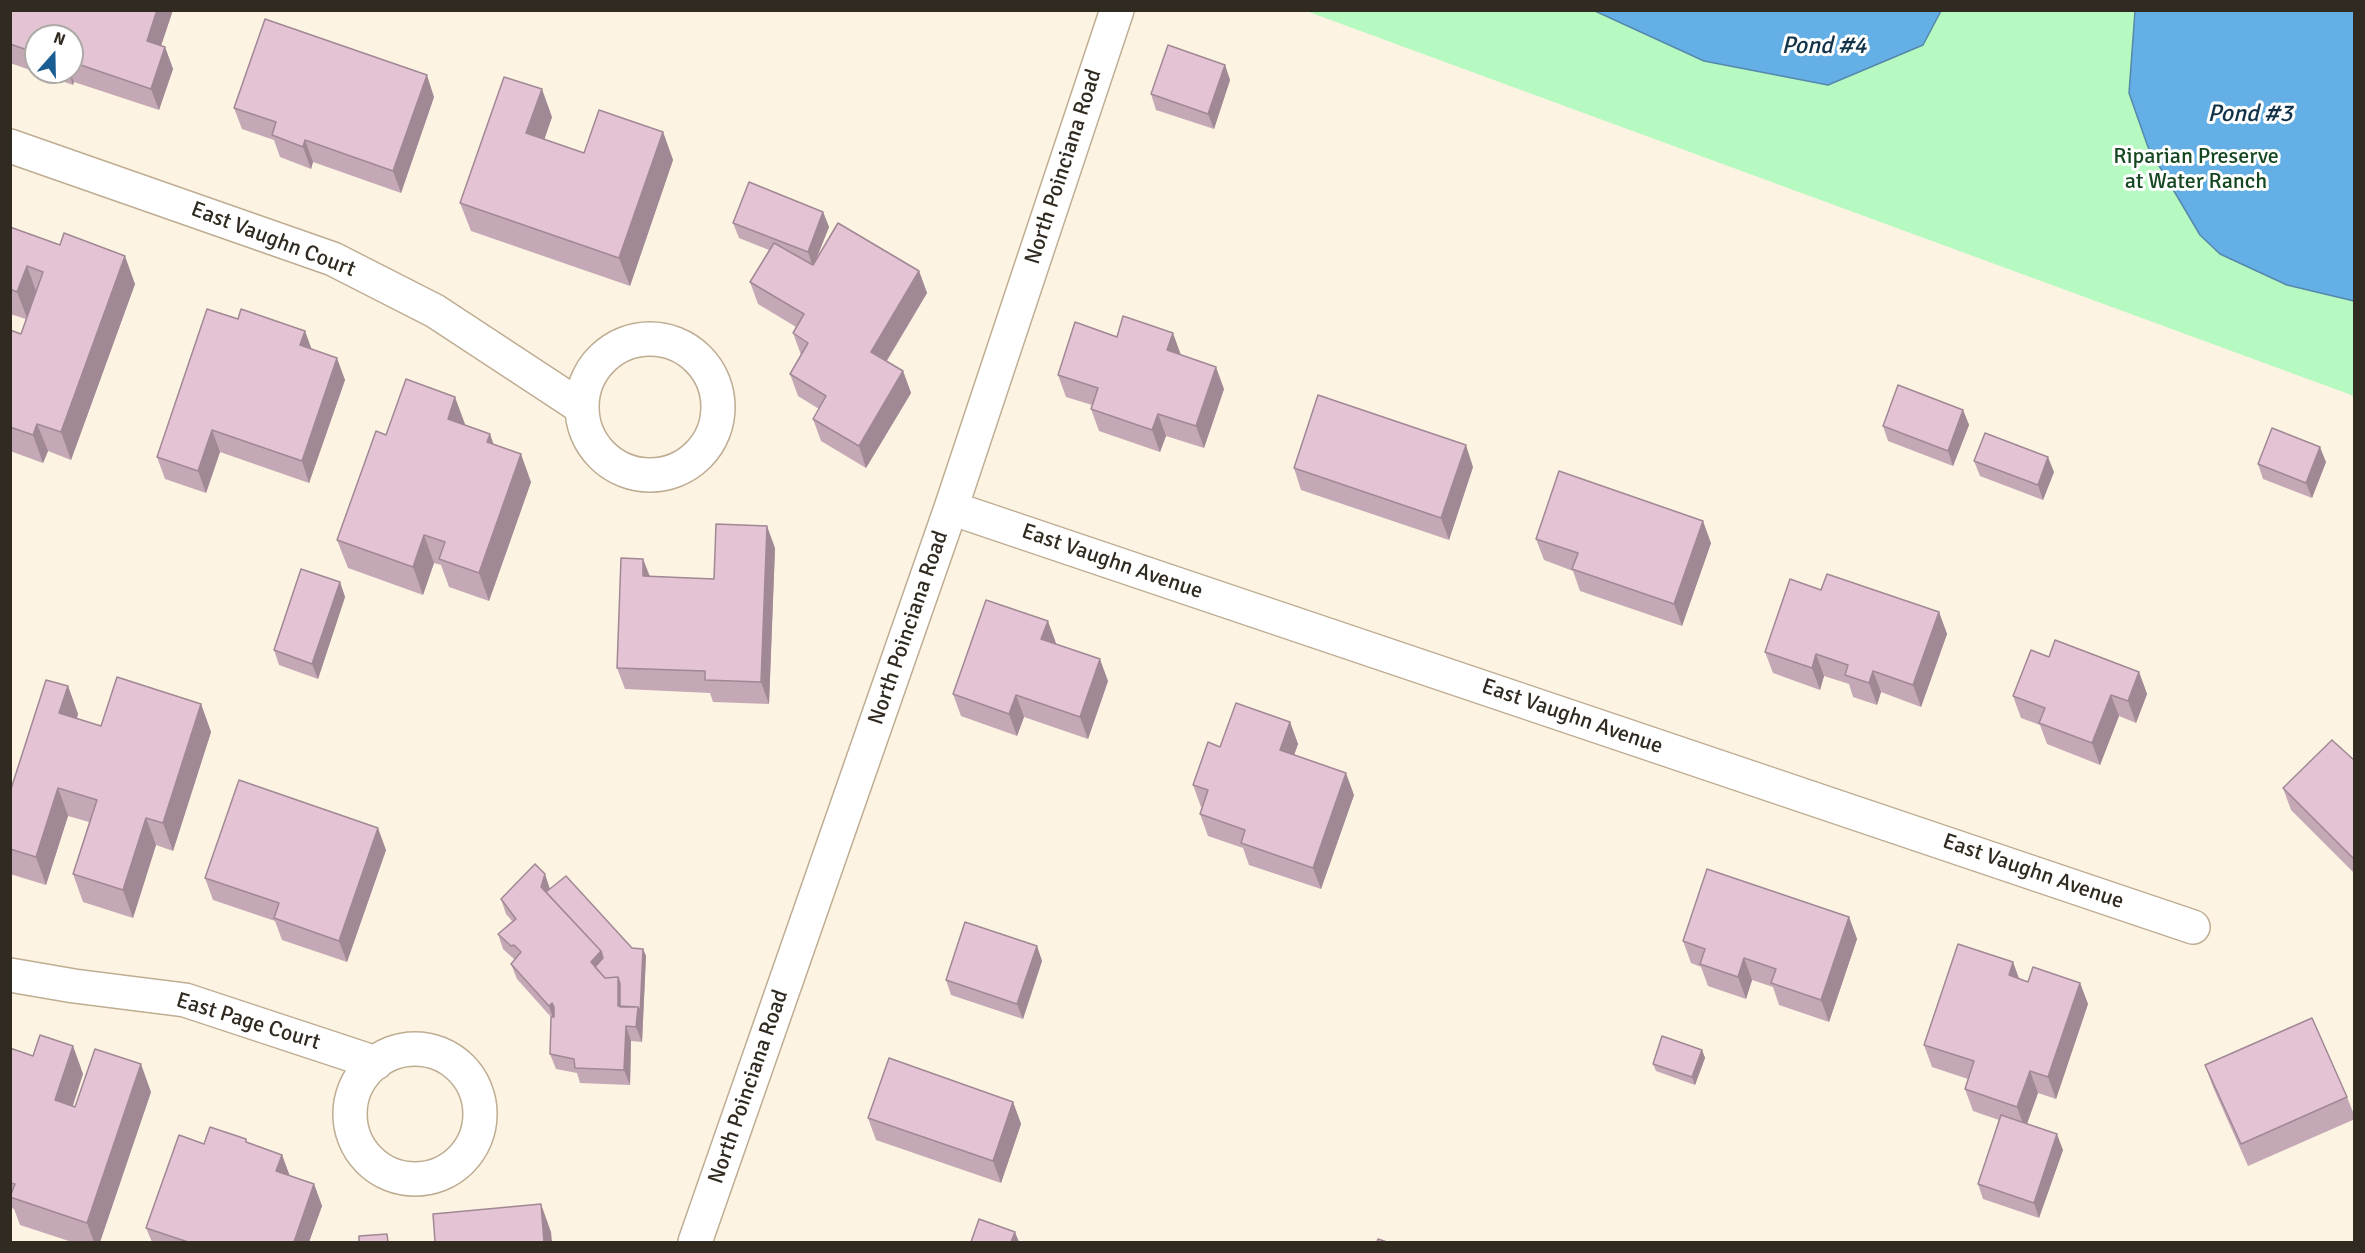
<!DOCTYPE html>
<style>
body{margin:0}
#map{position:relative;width:2365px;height:1253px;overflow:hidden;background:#fdf3e2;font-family:Signika,sans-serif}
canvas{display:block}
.frame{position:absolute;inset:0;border:12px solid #312a20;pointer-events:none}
.north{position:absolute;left:24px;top:24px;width:60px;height:60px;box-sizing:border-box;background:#fff;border:2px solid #adaaa6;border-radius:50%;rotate:20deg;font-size:16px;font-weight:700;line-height:24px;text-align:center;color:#312a20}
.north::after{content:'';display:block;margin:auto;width:21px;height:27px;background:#1a5d92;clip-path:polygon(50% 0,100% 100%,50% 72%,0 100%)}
</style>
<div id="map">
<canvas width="2365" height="1253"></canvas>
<div class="frame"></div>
<div class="north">N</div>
</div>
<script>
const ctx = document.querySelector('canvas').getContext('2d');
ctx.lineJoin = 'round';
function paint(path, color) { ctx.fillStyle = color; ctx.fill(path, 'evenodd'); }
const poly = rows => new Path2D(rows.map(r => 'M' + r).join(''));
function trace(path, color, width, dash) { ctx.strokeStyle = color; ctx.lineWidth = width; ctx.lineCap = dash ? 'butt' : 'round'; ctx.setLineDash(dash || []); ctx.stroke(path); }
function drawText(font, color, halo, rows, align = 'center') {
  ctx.font = font + ' Signika,sans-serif'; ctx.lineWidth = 6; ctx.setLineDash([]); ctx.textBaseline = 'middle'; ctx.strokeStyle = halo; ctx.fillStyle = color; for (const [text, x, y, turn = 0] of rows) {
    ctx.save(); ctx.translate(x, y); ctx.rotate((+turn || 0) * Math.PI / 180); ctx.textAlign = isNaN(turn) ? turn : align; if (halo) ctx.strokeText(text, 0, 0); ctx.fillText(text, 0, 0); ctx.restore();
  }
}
paint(poly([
 [1306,11,2354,11,2354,396]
]), '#b6fac1');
const water = poly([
 [1595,11,1941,11,1923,45,1828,85,1704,61,1595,11],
 [2135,11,2354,11,2354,301,2287,285,2220,254,2200,235,2148,147,2129,93,2135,11]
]);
paint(water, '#64b0e6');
trace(water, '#5588ab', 1.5);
const minor = poly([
 [10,146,333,259,435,311,581,407],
 '582 407a68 68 0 1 1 136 0a68 68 0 1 1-136 0Z',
 [951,508,2193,927],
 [10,975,74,986,185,1000,376,1063],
 '350 1114a65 65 0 1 1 130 0a65 65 0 1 1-130 0Z',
 [695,1242,951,508,1117,10]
]);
trace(minor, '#bead92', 36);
trace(minor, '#fff', 33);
paint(poly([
 [10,10,173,10,161,46,165,47,173,69,159,110,74,82,73,85,36,72,72,72,72,36,36,36,36,72,10,63],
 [1225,65,1230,80,1214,129,1156,110,1151,94],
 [434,97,401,193,313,162,311,169,280,157,274,140,242,129,234,108],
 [552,117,544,139,584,153,663,132,673,160,630,286,471,231,460,203],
 [823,212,829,227,815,262,919,271,927,293,887,361,903,371,911,393,866,468,821,441,813,419,819,409,798,396,790,374,801,355,793,333,796,327,758,304,750,282,769,250,739,238,733,223],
 [10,227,135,284,71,460,48,451,43,463,10,451,10,330,21,334,26,319,10,314],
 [238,319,305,331,311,349,345,380,309,483,220,452,206,493,165,479,157,457],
 [1117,337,1181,355,1224,389,1204,448,1166,436,1160,452,1099,431,1091,409,1092,405,1066,397,1058,375],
 [1963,410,1969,425,1953,466,1888,441,1883,426],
 [465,424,465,425,494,445,531,482,489,601,449,587,441,565,434,563,423,595,348,568,337,540,386,435],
 [1974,461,2054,472,2043,500,1980,476],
 [2326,462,2312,498,2263,479,2258,464],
 [1473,467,1449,540,1301,490,1294,468],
 [1536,539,1711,543,1682,626,1580,591,1573,571,1544,560],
 [775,548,769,704,713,702,710,693,625,689,617,668,643,559,650,576,714,579],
 [340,582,345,597,318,679,279,665,274,650],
 [1821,590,1939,612,1947,634,1921,707,1881,692,1877,705,1853,697,1849,684,1824,676,1820,690,1773,673,1765,652],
 [1056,643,1055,644,1108,681,1088,739,1024,717,1017,736,961,716,953,694],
 [2049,657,2139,672,2147,694,2136,723,2119,716,2100,765,2047,744,2040,725,2021,718,2013,696],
 [68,686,78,714,77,719,101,726,201,704,211,732,173,851,156,845,133,918,83,902,73,874,89,822,68,816,46,885,10,874,10,792],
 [1290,722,1298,744,1294,755,1354,795,1321,889,1249,865,1243,848,1208,836,1200,814,1202,807,1201,807,1193,785,1220,747],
 [2355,761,2355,874,2291,810,2283,788],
 [386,850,347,962,282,940,275,921,213,900,205,878],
 [550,889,632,948,643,949,646,956,642,1042,631,1041,630,1085,580,1083,577,1073,556,1069,550,1054,551,1017,517,979,511,964,515,960,503,949,498,934,512,921,506,914,501,899],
 [1849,917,1857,939,1829,1022,1779,1005,1773,987,1752,980,1746,999,1708,986,1701,967,1691,963,1683,941],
 [1037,946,1042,961,1023,1019,951,995,946,980],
 [2013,962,2019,979,2028,982,2080,983,2088,1004,2056,1099,2038,1093,2027,1124,2063,1150,2039,1218,1983,1199,1978,1184,1999,1120,1973,1111,1965,1089,1968,1079,1932,1067,1924,1045],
 [73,1046,83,1074,73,1106,75,1107,151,1092,100,1242,72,1242,20,1225,14,1209,10,1207,10,1048,33,1056],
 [1702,1050,1705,1058,1695,1085,1656,1071,1653,1064],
 [2205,1065,2347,1097,2355,1117,2355,1119,2248,1166,2213,1087],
 [1013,1102,1021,1124,1001,1183,876,1140,868,1118],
 [248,1142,282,1155,290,1176,314,1184,322,1206,309,1242,152,1242,146,1228,204,1144]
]), '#c4a8b6');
paint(poly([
 [157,10,173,10,155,63,147,41],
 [165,47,173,69,159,110,151,89],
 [1225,65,1230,80,1214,129,1208,114],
 [68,72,70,72,74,82,73,85],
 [427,75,434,97,401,193,393,171],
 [542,89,552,117,537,161,526,133],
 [663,132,673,160,630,286,619,258],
 [305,140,313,162,311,169,303,147],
 [823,212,829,227,813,267,808,252],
 [125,256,135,284,71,460,61,432],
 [27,266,37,294,28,320,17,292],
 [919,271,927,293,879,373,871,352],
 [305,331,313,353,300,345],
 [1173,333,1181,355,1167,350],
 [337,358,345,380,309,483,302,461],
 [1216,367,1224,389,1204,448,1196,426],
 [903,371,911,393,866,468,859,446],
 [455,397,465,424,458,447,448,419],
 [1963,410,1969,425,1953,466,1948,451],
 [1158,414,1166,436,1160,452,1152,430],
 [37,424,48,451,43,463,33,435],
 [212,430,220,452,206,493,198,471],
 [490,434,500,462,487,442],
 [1466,445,1473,467,1449,540,1441,518],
 [2320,447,2326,462,2312,498,2306,483],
 [521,454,531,482,489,601,479,573],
 [2048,457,2054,472,2043,500,2038,485],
 [1703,521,1711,543,1682,626,1674,604],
 [767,526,775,548,769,704,761,682],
 [424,535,434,563,423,595,413,567],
 [643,559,651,581,643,576],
 [340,582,345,597,318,679,312,664],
 [1939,612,1947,634,1921,707,1913,685],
 [1048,621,1056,643,1049,660,1041,639],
 [1816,654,1824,676,1820,690,1812,668],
 [1100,659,1108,681,1088,739,1080,717],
 [1873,671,1881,692,1877,705,1869,683],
 [2139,672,2147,694,2136,723,2128,701],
 [68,686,78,714,69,741,59,713],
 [1016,695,1024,717,1017,736,1009,714],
 [2111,695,2119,716,2100,765,2092,743],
 [201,704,211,732,173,851,163,823],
 [1290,722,1298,744,1288,772,1280,750],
 [1346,773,1354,795,1321,889,1313,868],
 [58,788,68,816,46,885,36,857],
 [146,818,156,845,133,918,123,890],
 [378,828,386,850,347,962,339,941],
 [545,874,550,889,548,898,541,887],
 [1849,917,1857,939,1829,1022,1821,1000],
 [1037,946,1042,961,1023,1019,1017,1004],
 [643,949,646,956,642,1042,636,1027],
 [601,951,606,966,598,975,591,962],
 [1744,958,1752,980,1746,999,1738,977],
 [2013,962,2021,984,2009,975],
 [618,977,623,992,623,1014,618,1006],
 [2080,983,2088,1004,2056,1099,2048,1077],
 [552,1003,558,1018,554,1021,549,1006],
 [626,1026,631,1041,630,1085,624,1070],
 [73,1046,83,1074,65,1128,55,1100],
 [1702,1050,1705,1058,1695,1085,1692,1077],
 [141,1064,151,1092,100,1242,94,1242,87,1223],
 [2030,1071,2038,1093,2025,1129,2017,1107],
 [1013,1102,1021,1124,1001,1183,993,1161],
 [2057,1134,2063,1150,2039,1218,2034,1203],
 [282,1155,290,1177,276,1171],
 [314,1184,322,1206,309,1242,294,1242],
 [541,1204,551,1232,552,1242,544,1242],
 [1015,1232,1019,1242,1011,1242]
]), '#a08894');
const building = poly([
 [10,10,157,10,147,41,165,47,151,89,72,62,72,36,36,36,36,53,10,44,10,10],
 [265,19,427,75,393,171,305,140,303,147,272,135,276,122,234,108,265,19],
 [1168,45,1225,65,1208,114,1151,94,1168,45],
 [504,77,542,89,526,133,584,153,599,110,663,132,619,258,460,203,504,77],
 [749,182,823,212,808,252,733,223,749,182],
 [838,223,919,271,871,352,903,371,859,446,813,419,826,396,790,374,808,343,793,333,804,314,750,282,774,243,813,265,838,223],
 [10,227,60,245,64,233,125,256,61,432,37,424,33,435,10,427,10,330,21,334,43,272,27,266,17,292,10,289,10,227],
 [207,309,238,319,241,309,305,331,300,345,337,358,302,461,212,430,198,471,157,457,207,309],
 [1123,316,1173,333,1167,350,1216,367,1196,426,1158,414,1152,430,1091,409,1098,388,1058,375,1075,322,1117,337,1123,316],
 [406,379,455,397,448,419,490,434,487,442,521,454,479,573,439,559,445,542,424,535,413,567,337,540,376,431,386,435,406,379],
 [1898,385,1963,410,1948,451,1883,426,1898,385],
 [1318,395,1466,445,1441,518,1294,468,1318,395],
 [2272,428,2320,447,2306,483,2258,464,2272,428],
 [1985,433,2048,457,2038,485,1974,461,1985,433],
 [1559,471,1703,521,1674,604,1572,569,1578,553,1536,539,1559,471],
 [716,524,767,526,761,682,705,680,705,671,617,668,621,558,643,559,643,576,714,579,716,524],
 [301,569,340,582,312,664,274,650,301,569],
 [1827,574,1939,612,1913,685,1873,671,1869,683,1845,675,1848,665,1816,654,1812,668,1765,652,1790,579,1821,590,1827,574],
 [986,600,1048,621,1041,639,1100,659,1080,717,1016,695,1009,714,953,694,986,600],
 [2055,640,2139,672,2128,701,2111,695,2092,743,2039,723,2045,708,2013,696,2031,650,2049,657,2055,640],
 [117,677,201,704,163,823,146,818,123,890,73,874,97,800,58,788,36,857,10,849,10,792,46,680,68,686,59,713,101,726,117,677],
 [1236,703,1290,722,1280,750,1346,773,1313,868,1241,843,1245,830,1200,814,1208,790,1193,785,1208,742,1220,747,1236,703],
 [2332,740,2355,761,2355,860,2283,788,2332,740],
 [239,780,378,828,339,941,274,918,279,903,205,878,239,780],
 [535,864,545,874,541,887,601,951,591,962,605,978,618,977,618,1006,638,1007,636,1027,626,1026,624,1070,575,1068,574,1059,550,1054,551,1017,554,1017,554,1007,552,1003,549,1006,511,964,521,952,514,945,511,946,498,934,516,919,501,899,535,864],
 [1707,869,1849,917,1821,1000,1771,983,1776,969,1744,958,1738,977,1700,964,1705,949,1683,941,1707,869],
 [566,876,632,948,643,949,640,1014,638,1007,620,1007,620,984,618,977,605,978,595,967,603,958,601,951,546,892,566,876],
 [965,922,1037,946,1017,1004,946,980,965,922],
 [1958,944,2013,962,2009,975,2028,982,2033,967,2080,983,2048,1077,2030,1071,2017,1107,1965,1089,1974,1061,1924,1045,1958,944],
 [2312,1018,2347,1097,2241,1144,2205,1065,2312,1018],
 [40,1035,73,1046,55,1100,75,1107,95,1049,141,1064,87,1223,10,1197,15,1184,10,1183,10,1048,33,1056,40,1035],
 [1662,1036,1702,1050,1692,1077,1653,1064,1662,1036],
 [889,1058,1013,1102,993,1161,868,1118,889,1058],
 [2001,1115,2057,1134,2034,1203,1978,1184,2001,1115],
 [210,1127,246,1139,246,1142,282,1155,276,1171,314,1184,294,1242,188,1242,146,1228,179,1135,204,1144,210,1127],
 [541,1204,544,1242,435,1242,433,1214,541,1204],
 [979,1219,1015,1232,1011,1242,971,1242,979,1219],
 [387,1234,388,1242,359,1242,359,1236,387,1234],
 [1378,1239,1387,1242,1377,1242,1378,1239]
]);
paint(building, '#e4c3d4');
trace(building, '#a08894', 1.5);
drawText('22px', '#154822', '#fff', [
 ["Riparian Preserve",2196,157],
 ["at Water Ranch",2196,182]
]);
drawText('22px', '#312a20', '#fff', [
 ["North Poinciana Road",1064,167,-72],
 ["East Vaughn Court",273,240,21],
 ["East Vaughn Avenue",1112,562,19],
 ["North Poinciana Road",909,628,-71],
 ["East Vaughn Avenue",1572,717,19],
 ["East Vaughn Avenue",2033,872,19],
 ["East Page Court",248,1022,17],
 ["North Poinciana Road",749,1087,-71]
]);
drawText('italic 24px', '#113248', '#fff', [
 ["Pond #4",1824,47],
 ["Pond #3",2250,115]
]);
</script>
